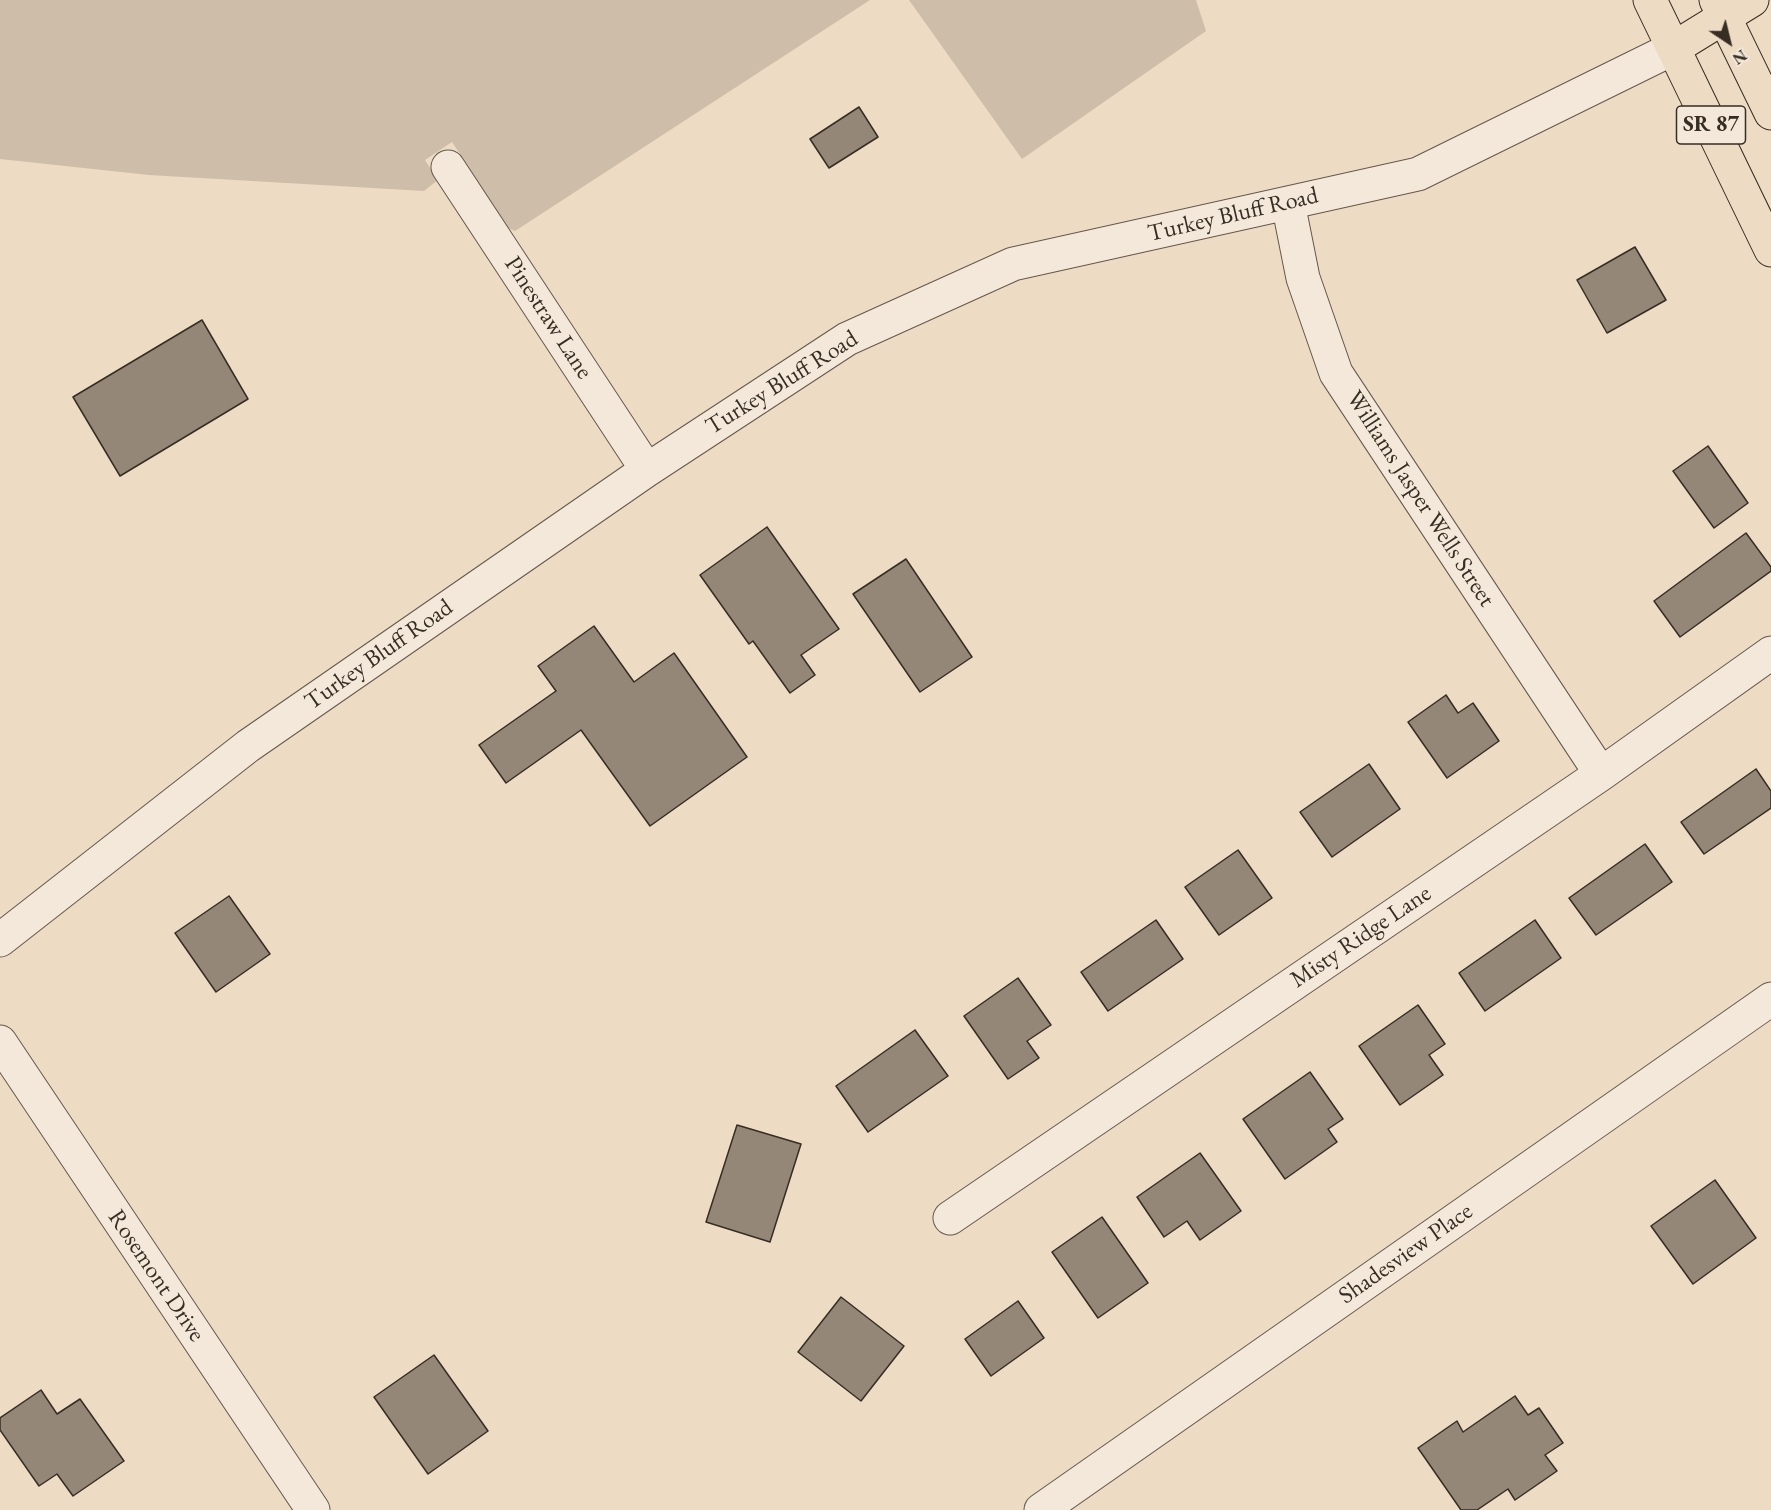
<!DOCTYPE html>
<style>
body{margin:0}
#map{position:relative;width:1771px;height:1510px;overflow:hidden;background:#eddbc4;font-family:"EB Garamond",serif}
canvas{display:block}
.north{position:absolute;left:1699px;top:12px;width:60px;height:60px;-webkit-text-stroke:4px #f3e8d9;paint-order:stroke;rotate:145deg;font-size:16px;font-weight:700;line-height:24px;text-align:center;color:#362d23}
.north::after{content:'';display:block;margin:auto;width:21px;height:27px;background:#362d23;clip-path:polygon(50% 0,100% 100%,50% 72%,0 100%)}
</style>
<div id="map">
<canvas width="1771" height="1510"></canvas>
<div class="north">N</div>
</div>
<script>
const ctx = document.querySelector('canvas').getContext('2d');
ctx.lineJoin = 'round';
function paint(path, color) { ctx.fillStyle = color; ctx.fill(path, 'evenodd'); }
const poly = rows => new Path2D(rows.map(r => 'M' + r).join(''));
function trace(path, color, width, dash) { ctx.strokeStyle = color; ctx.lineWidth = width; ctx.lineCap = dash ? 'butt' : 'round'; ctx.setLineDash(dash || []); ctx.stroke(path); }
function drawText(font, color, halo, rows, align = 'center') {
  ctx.font = font + ' "EB Garamond",serif'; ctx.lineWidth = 4.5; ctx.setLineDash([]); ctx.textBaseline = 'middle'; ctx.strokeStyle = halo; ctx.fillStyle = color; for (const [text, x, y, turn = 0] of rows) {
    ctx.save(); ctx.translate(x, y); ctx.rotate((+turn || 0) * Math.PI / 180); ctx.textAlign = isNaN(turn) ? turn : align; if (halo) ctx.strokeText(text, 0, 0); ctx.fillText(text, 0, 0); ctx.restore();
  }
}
paint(poly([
 [0,0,870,0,515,231,508,228,452,142,425,160,438,180,424,191,149,175,0,159],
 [909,0,1196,0,1206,31,1022,159]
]), '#cebda9');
const building = poly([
 [859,107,878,137,829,168,810,139,859,107],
 [1635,247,1666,300,1607,333,1577,280,1635,247],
 [202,320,248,399,120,476,73,397,202,320],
 [1708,446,1748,503,1714,528,1673,471,1708,446],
 [767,527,839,629,801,655,815,675,790,693,753,641,749,644,700,575,767,527],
 [1746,533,1771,567,1771,571,1680,637,1654,601,1746,533],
 [906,559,972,657,920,692,853,594,906,559],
 [594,626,634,682,674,653,747,757,650,826,581,730,506,783,479,745,556,691,538,666,594,626],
 [1446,695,1458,713,1473,703,1499,741,1447,778,1408,722,1446,695],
 [1369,764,1400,809,1332,857,1300,812,1369,764],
 [1756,769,1771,791,1771,808,1704,854,1681,822,1756,769],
 [1645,844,1672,882,1596,935,1569,898,1645,844],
 [1238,850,1272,898,1219,935,1185,887,1238,850],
 [229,896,270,954,216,992,175,933,229,896],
 [1156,920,1183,959,1108,1011,1081,972,1156,920],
 [1535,920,1561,958,1485,1011,1459,973,1535,920],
 [1018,978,1051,1025,1027,1041,1039,1058,1008,1079,964,1016,1018,978],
 [1418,1005,1445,1044,1429,1055,1443,1075,1400,1105,1359,1046,1418,1005],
 [915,1030,948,1076,868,1132,836,1086,915,1030],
 [1310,1072,1343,1119,1328,1129,1337,1142,1285,1179,1243,1119,1310,1072],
 [737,1125,801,1144,770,1242,706,1222,737,1125],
 [1200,1153,1241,1211,1200,1240,1187,1221,1164,1237,1137,1197,1200,1153],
 [1715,1180,1756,1238,1693,1284,1651,1226,1715,1180],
 [1102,1217,1148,1283,1098,1318,1052,1252,1102,1217],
 [841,1297,904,1346,861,1401,798,1352,841,1297],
 [1018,1301,1044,1338,991,1376,965,1339,1018,1301],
 [434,1355,488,1431,428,1474,374,1397,434,1355],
 [41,1390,57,1414,80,1399,124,1461,73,1496,57,1474,39,1486,0,1430,0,1418,41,1390],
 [1515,1396,1528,1415,1539,1408,1563,1443,1545,1455,1557,1471,1515,1500,1508,1489,1477,1510,1461,1510,1418,1448,1457,1421,1463,1432,1515,1396]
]);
paint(building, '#958777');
trace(building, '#362d23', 1.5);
const minor = poly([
 [448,167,647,470],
 [1288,203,1303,278,1336,373,1601,774],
 [0,940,248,746,647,470,847,339,1013,264,1418,174,1674,48],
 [0,1042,313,1510],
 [950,1218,1601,774,1771,653],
 [1041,1510,1771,999]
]);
const major = poly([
 [1674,48,1752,0]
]);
const highway = poly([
 [1650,0,1771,250],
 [1716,0,1771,113]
]);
trace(minor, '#64584b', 35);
trace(major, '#362d23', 35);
trace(highway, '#362d23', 35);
trace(minor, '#f3e8d9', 33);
trace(major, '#eddbc4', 33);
trace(highway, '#eddbc4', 33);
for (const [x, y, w] of [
 [1711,125,69]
]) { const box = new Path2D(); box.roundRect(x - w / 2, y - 19, w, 38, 4.5); ctx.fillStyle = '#f3e8d9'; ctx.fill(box); trace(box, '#362d23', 1.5); }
drawText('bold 22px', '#362d23', null, [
 ["SR 87",1711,125]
]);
drawText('24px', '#362d23', '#f3e8d9', [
 ["Turkey Bluff Road",1233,215,-13],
 ["Pinestraw Lane",548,318,57],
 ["Turkey Bluff Road",782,383,-32],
 ["Williams Jasper Wells Street",1420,499,57],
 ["Turkey Bluff Road",379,655,-35],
 ["Misty Ridge Lane",1361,937,-34],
 ["Shadesview Place",1406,1254,-35],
 ["Rosemont Drive",156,1276,56]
]);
</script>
